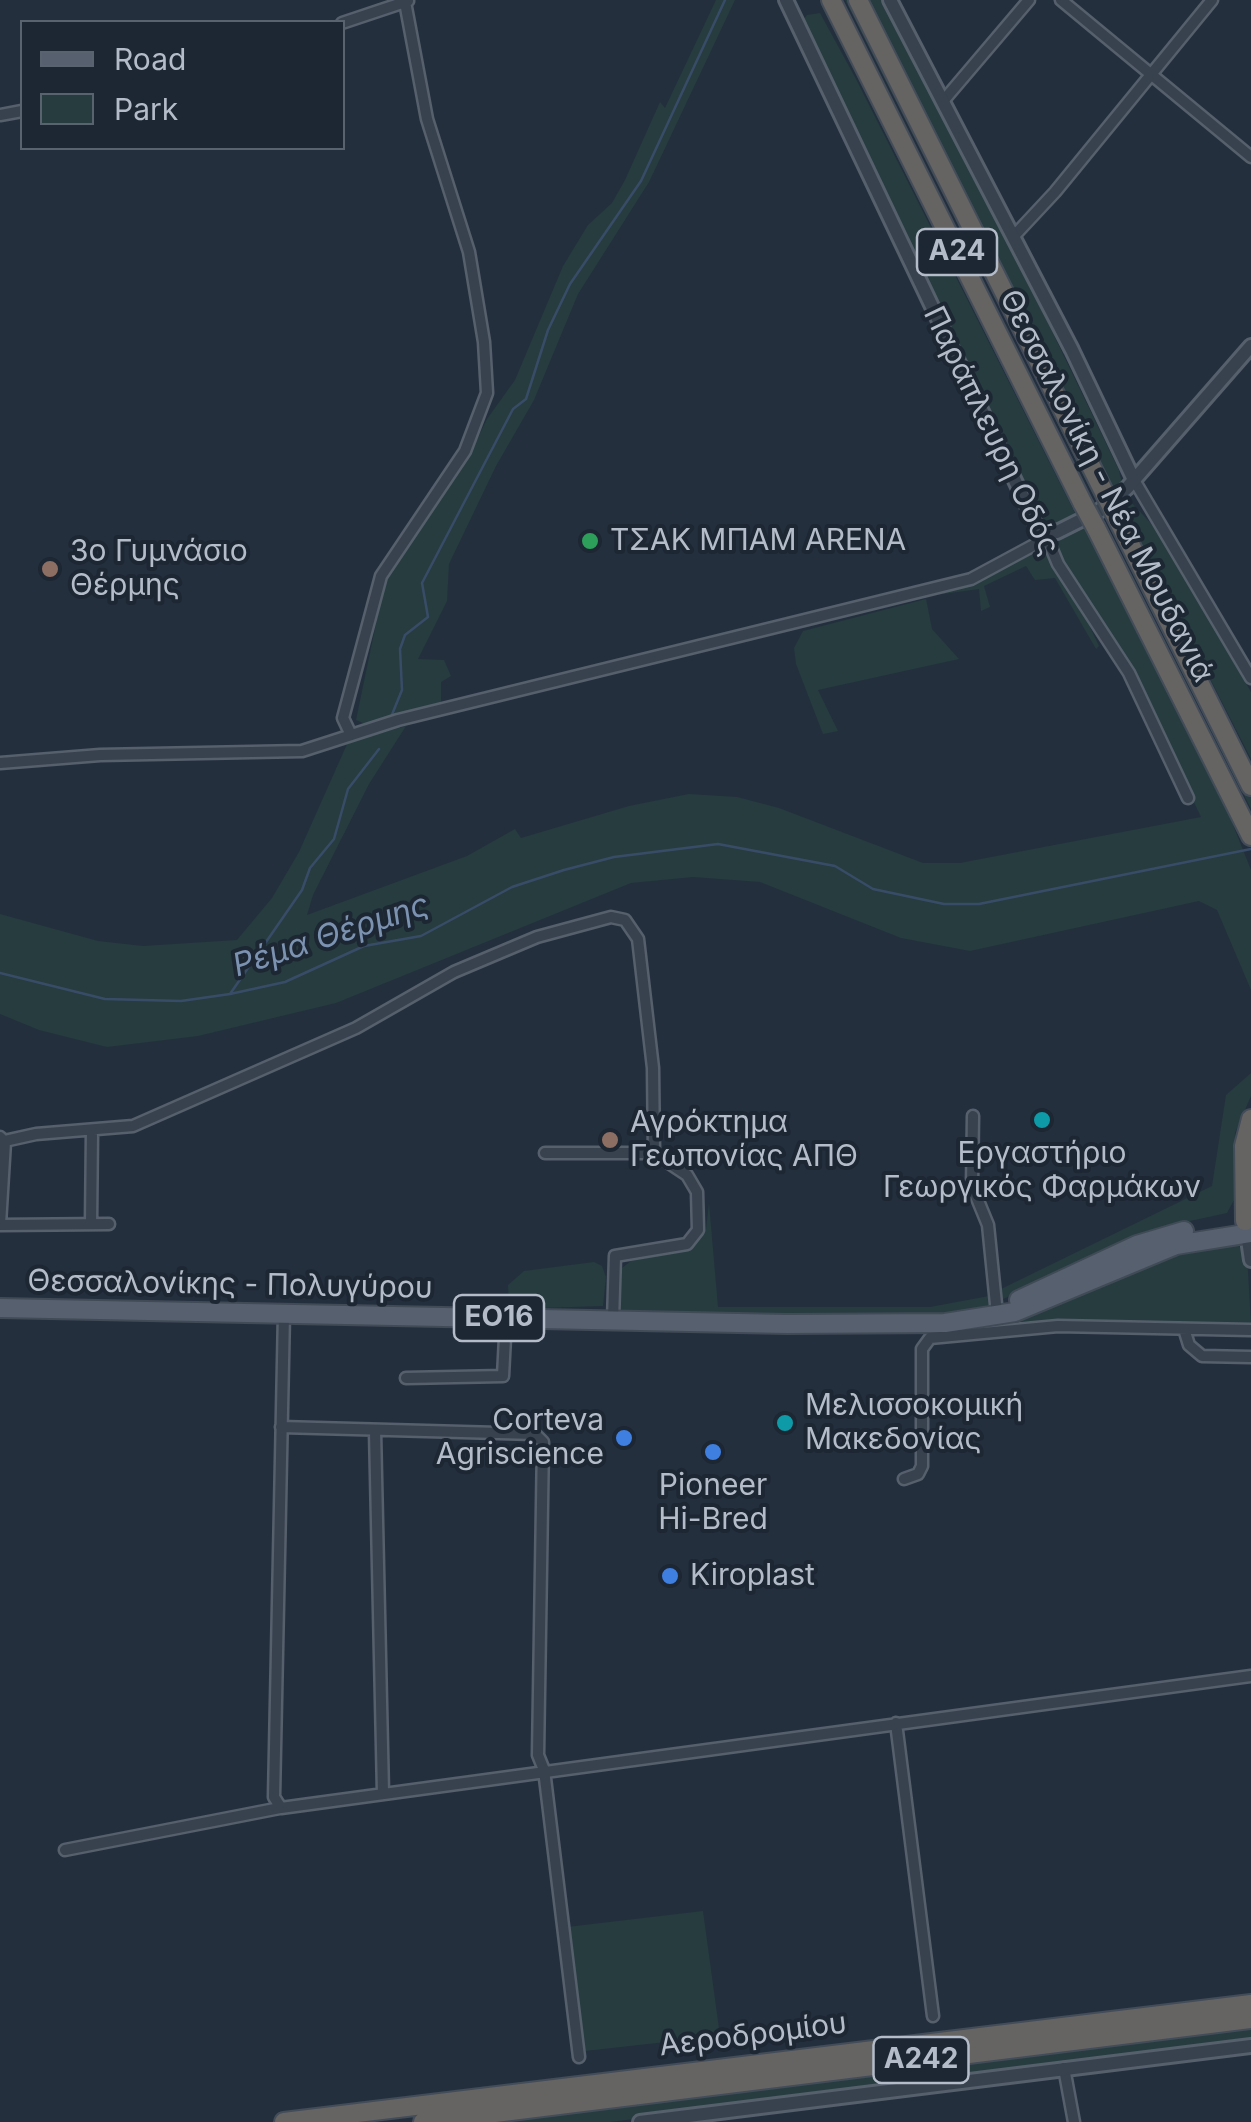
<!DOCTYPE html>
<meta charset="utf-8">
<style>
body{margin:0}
#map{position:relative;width:1251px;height:2122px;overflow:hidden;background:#242f3e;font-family:Inter,sans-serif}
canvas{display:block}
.legend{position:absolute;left:20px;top:20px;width:325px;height:130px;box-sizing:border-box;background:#1d2633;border:2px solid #59626f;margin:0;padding:12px 18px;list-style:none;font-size:30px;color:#b4bcc9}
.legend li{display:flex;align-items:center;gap:20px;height:50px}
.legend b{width:50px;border:2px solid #59626f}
</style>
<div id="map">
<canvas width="1251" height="2122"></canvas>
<ul class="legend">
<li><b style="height:12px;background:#56606e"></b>Road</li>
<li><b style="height:28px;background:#263c3f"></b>Park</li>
</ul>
</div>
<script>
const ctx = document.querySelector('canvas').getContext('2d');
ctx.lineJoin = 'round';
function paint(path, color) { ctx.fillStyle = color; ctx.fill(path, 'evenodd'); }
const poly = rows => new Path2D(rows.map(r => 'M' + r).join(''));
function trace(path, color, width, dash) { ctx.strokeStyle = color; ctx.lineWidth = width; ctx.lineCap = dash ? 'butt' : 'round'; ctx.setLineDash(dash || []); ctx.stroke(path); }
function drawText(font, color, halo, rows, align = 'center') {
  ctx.font = font + ' Inter,sans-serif'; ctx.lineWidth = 8; ctx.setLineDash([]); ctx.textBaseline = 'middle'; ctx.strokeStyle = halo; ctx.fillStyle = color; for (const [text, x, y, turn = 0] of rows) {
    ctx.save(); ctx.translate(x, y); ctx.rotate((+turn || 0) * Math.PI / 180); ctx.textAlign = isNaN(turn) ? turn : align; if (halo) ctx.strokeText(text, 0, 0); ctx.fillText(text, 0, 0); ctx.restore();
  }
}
paint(poly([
 [716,0,735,0,649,182,578,294,534,400,496,466,449,564,447,601,418,659,444,660,451,676,441,682,441,706,374,728,356,720,387,571,467,460,487,419,515,380,563,266,588,225,612,203,625,180,660,102,665,108],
 [845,0,852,0,1251,797,1251,809],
 [866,0,881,0,1033,292,1119,470,1122,484,1115,495],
 [820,13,856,79,1077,517,1054,527,1040,521,800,24,807,15],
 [1131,502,1157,530,1251,692,1251,759,1121,504],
 [1084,526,1226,807,1251,870,1251,990,1217,910,1199,901,970,951,901,938,760,882,693,877,631,883,336,1003,198,1036,107,1047,39,1030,0,1014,0,914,98,941,143,946,237,940,272,898,299,852,348,742,406,726,369,784,313,895,307,915,467,856,515,829,521,838,629,806,689,794,737,797,779,808,923,863,960,863,1201,817,1133,676,1057,552,1059,540],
 [1042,546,1082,610,1099,646,1096,649,1055,578,1035,580,1026,566,984,586,990,607,981,611,979,589,943,594,943,590,974,583],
 [926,599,932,629,959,659,818,690,838,731,823,734,796,664,794,648,803,631],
 [1251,1073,1251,1096,1235,1133,1234,1200,1227,1213,1167,1226,1001,1300,999,1290,1212,1186,1226,1095],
 [709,1203,718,1307,930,1307,989,1296,990,1305,931,1317,718,1317,623,1312,619,1307,622,1268,631,1261,689,1250,706,1229],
 [1231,1239,1247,1254,1251,1324,1006,1321,1141,1262],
 [594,1262,602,1266,606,1277,603,1306,509,1309,508,1285,524,1271],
 [703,1911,720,2036,585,2051,567,1927],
 [1251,2024,1251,2041,610,2122,475,2122]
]), '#263c3f');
trace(poly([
 [391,717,402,690,400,649,405,635,428,617,422,583,513,409,526,399,548,330,570,284,641,181,725,0],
 [0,973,105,999,181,1001,230,994,285,982,364,946,421,936,512,887,564,870,614,857,718,844,835,866,873,889,944,904,979,904,1251,849],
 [230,994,302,890,310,868,334,839,348,789,379,749]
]), '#394c67', 2.5);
const minor = poly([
 [1061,0,1251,157],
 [342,23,408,1],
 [944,100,1029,0],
 [0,115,22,111],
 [1013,237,1055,192,1212,0],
 [1134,480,1251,678],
 [351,735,343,718,381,576,465,451,487,393,484,342,469,252,427,119,405,2],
 [0,763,100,755,302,751,398,720,971,579,1034,545,1045,533,1058,564,1129,673,1188,798],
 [973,1116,972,1186,988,1225,997,1314],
 [0,1142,36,1134,133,1126,356,1028,454,972,537,937,611,917,625,920,638,939,653,1068,654,1153],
 [545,1153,654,1153,687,1175,697,1192,698,1230,687,1244,615,1256,613,1320],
 [0,1224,5,1142,0,1137],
 [91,1224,92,1132],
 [0,1225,109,1224],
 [284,1313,274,1797,281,1808,1251,1676],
 [1184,1329,1189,1345,1202,1356,1251,1357],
 [406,1378,503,1376,506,1318],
 [281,1427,535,1434,543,1442,538,1755,544,1770,579,2057],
 [375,1431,383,1793],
 [904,1479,918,1474,922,1466,922,1349,930,1338,1058,1326,1251,1330],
 [896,1723,933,2016],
 [65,1850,280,1808],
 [1064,2068,1074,2122]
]);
const tertiary = poly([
 [786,0,1038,529,1057,532,1099,511,1127,488,1251,346],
 [890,0,1072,350,1134,480],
 [1247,1233,1251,1260],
 [640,2122,1251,2046]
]);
const primary = poly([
 [1019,1300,1137,1245,1184,1231],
 [0,1308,787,1324,945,1323,1015,1312,1176,1245,1251,1233]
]);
const trunk = poly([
 [831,0,1083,504],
 [858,0,1106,496],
 [1115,514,1251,786],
 [1096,528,1251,836],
 [1245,1221,1244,1146,1251,1119],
 [284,2122,1251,2004],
 [423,2122,1251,2019]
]);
trace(minor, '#565f6c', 15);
trace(tertiary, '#565f6c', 18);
trace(primary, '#414a57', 22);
trace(trunk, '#434c59', 22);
trace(minor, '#38414e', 10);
trace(tertiary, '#38414e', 12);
trace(primary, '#56606e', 18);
trace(trunk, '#656462', 18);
const trunkBridge = poly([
 [1106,496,1115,514],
 [1083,504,1096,528]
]);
trace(trunkBridge, '#434c59', 22, []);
trace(trunkBridge, '#656462', 18);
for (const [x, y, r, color] of [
 [590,541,10,"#2e9e5b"],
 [50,569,10,"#8d6e63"],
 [1042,1120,10,"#0f9aa8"],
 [610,1140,10,"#8d6e63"],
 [785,1423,10,"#0f9aa8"],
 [624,1438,10,"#3f7fe0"],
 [713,1452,10,"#3f7fe0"],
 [670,1576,10,"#3f7fe0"]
]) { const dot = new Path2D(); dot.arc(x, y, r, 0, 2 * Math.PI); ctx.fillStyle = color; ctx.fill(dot); trace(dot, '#1d2633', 4); }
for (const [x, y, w] of [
 [957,252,80],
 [499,1318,90],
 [921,2060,95]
]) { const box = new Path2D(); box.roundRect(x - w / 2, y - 23, w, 46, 8); ctx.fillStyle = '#1d2633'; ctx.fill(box); trace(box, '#b4bcc9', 2.5); }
drawText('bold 28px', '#b4bcc9', null, [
 ["Α24",957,252],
 ["ΕΟ16",499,1318],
 ["Α242",921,2060]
]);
drawText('30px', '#b4bcc9', '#1d2633', [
 ["Παράπλευρη Οδός",991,431,64],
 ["Θεσσαλονίκη - Νέα Μουδανιά",1106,486,63],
 ["Θεσσαλονίκης - Πολυγύρου",230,1285,1],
 ["Αεροδρομίου",753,2035,-7]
]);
drawText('30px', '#b4bcc9', '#1d2633', [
 ["ΤΣΑΚ ΜΠΑΜ ARENA",610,541],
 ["3ο Γυμνάσιο",70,552],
 ["Θέρμης",70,586],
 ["Αγρόκτημα",630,1123],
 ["Γεωπονίας ΑΠΘ",630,1157],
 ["Εργαστήριο",1042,1154,"center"],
 ["Γεωργικός Φαρμάκων",1042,1188,"center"],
 ["Μελισσοκομική",805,1406],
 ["Μακεδονίας",805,1440],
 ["Corteva",604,1421,"right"],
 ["Agriscience",604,1455,"right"],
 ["Pioneer",713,1486,"center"],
 ["Hi-Bred",713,1520,"center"],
 ["Kiroplast",690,1576]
], 'left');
drawText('italic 32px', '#7c92b1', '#1d2633', [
 ["Ρέμα Θέρμης",331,936,-18]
]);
</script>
